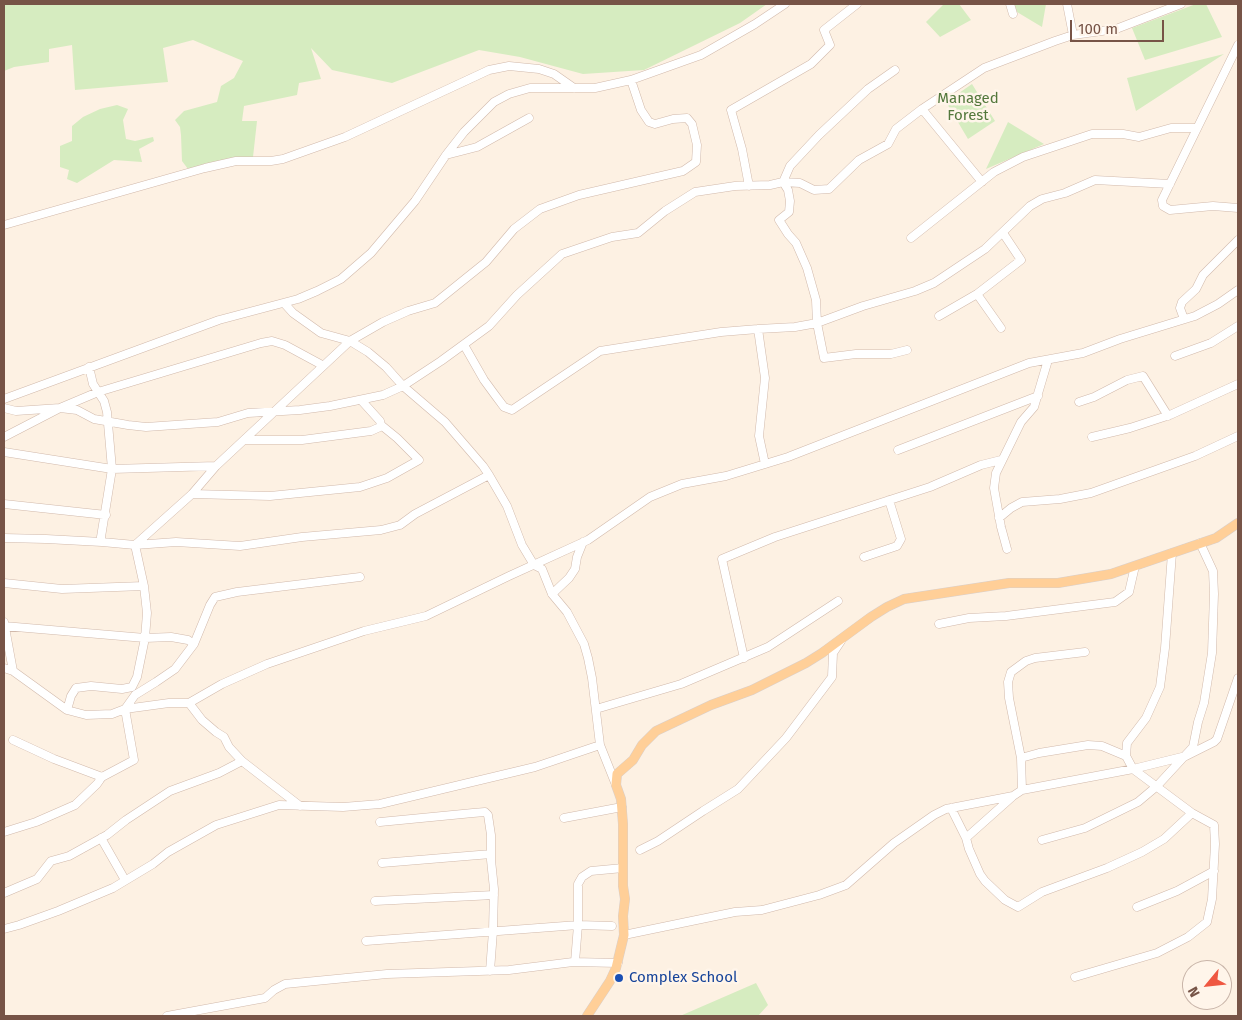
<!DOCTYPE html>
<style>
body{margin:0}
#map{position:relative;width:1242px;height:1020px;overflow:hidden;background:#fdf1e3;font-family:"Fira Sans",sans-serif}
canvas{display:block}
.frame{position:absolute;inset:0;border:5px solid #775447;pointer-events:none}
.north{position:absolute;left:1182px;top:960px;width:50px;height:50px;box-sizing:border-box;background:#fff5ea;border:1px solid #c9b5a9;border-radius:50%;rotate:242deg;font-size:14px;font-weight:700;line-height:20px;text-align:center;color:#775447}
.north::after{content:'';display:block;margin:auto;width:18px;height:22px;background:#ef5741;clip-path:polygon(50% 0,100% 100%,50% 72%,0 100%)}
.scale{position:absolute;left:1070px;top:20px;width:94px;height:22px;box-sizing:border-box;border:2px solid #775447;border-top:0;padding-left:6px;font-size:15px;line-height:18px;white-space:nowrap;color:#775447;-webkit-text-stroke:4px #fff5ea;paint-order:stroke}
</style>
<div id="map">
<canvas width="1242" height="1020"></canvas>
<div class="frame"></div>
<div class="north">N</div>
<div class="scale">100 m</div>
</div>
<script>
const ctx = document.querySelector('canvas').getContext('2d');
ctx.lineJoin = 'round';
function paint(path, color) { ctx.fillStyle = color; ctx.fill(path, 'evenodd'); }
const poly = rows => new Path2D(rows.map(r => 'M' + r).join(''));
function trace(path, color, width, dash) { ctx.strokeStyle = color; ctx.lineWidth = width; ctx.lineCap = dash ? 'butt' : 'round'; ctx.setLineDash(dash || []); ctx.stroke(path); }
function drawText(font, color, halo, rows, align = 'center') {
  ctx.font = font + ' "Fira Sans",sans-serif'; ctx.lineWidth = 5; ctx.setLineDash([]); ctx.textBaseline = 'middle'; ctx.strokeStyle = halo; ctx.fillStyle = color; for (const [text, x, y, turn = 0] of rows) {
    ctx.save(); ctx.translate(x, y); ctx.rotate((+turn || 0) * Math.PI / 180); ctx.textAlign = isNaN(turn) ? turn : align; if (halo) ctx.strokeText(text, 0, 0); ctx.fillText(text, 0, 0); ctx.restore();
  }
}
paint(poly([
 [4,4,767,4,740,23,644,70,583,74,520,57,479,50,392,83,332,70,311,48,321,79,299,83,297,95,244,106,242,121,257,121,253,157,241,157,188,169,182,161,181,135,180,127,175,120,184,111,217,102,221,86,234,78,243,61,193,40,163,48,168,82,75,90,72,45,49,49,49,62,14,67,4,71],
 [944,4,959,4,971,20,940,37,926,22],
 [1014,4,1046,4,1042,27,1017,12],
 [1196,4,1206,4,1222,37,1145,60,1132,28],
 [1224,54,1136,111,1127,78],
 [972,84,995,121,968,139,946,102],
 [117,105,128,109,123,120,126,139,135,141,153,137,154,141,139,149,142,162,114,160,77,183,67,179,69,170,60,167,60,146,72,141,72,126,83,117,100,109],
 [1008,122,1044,144,986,169],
 [756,983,768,1005,758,1016,680,1016]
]), '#d6ecc0');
const minor = poly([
 [1010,4,1013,14],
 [1067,4,1073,35],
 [1238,45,1162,200,1163,206,1170,210,1213,206,1238,208],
 [922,109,982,182],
 [446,155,477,147,529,118],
 [783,182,800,183,814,190,829,189,859,160,888,144,896,129,922,109,984,68,1055,41,1073,35,1116,29,1181,4],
 [783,182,788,190,790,201,789,212,779,220,788,234,796,243,807,268,816,300,817,323,824,358,856,354,891,354,907,350],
 [749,186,742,149,731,110,811,64,830,45,824,30,857,4],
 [4,225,205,168,236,161,271,161,283,159,345,137,489,70,509,66,539,69,554,74,574,88],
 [911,238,994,172,1023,157,1092,134,1123,134,1139,137,1171,128,1197,128],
 [284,303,293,313,321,333,350,341,383,322,408,311,435,303,486,262,514,229,540,209,579,195,683,171,696,162,697,145,692,124,687,118,673,119,655,124,649,122,641,110,631,80],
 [939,316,977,294],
 [1184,319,1180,308,1182,302,1196,289,1203,275,1238,240],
 [1001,328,977,294,1021,260,1003,233],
 [464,345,484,380,495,395,504,407,512,410,600,351,721,332,758,329],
 [1175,356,1211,343,1238,326],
 [4,399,219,320,298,299,317,291,341,279,371,253,415,201,446,155,464,132,494,102,509,94,530,88,595,88,631,80,701,55,755,24,785,4],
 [1079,402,1094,397,1127,380,1143,376,1168,416],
 [4,408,16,411,60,408,77,410,94,419,128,425,146,427,218,422,248,413,300,410,330,406,383,395,403,386,441,361,489,326,517,295,562,254,612,237,638,233,665,211,695,192,735,186,770,185,783,182,790,166,819,135,868,89,895,70],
 [4,437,60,408,98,392,261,343,272,341,285,345,322,365],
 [1092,437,1130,428,1170,415,1238,384],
 [244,440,302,440,371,431,380,427,381,425,380,421,361,400],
 [898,450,1038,396],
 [4,452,112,469,216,466],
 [765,464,759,436,765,378,758,329,795,327,817,323,863,306,915,291,934,283,985,249,1030,206,1042,199,1065,193,1095,180,1170,184],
 [192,494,270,496,360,487,387,478,419,460,397,438,381,425],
 [4,504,106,515],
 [999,518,1011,508,1022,502,1060,499,1091,493,1195,456,1238,436],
 [4,538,46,539,102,542],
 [135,545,192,494,216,466,350,341,368,352,386,367,403,386,445,422,483,466,489,475,507,506,522,545,534,565,542,569,552,594,567,612,584,644,588,658,592,678,600,745,616,785],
 [135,545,176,542,240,546,302,537,381,530,400,525,415,514,489,475],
 [1007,549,1001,527,994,488,996,473,1021,422,1034,407,1048,360],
 [864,557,897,546,901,539,889,500],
 [4,583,62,589,144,586],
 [552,594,569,578,575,569,577,557,583,542],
 [4,622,13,671],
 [939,624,969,618,1006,616,1115,602,1129,592,1135,566],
 [4,626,145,638,171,637,188,640,194,644],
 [744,658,722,559,775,537,930,487,981,465,1001,460],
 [4,668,13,671,67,710,86,715,112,714,125,709,169,703,189,703,222,684,267,664,364,631,426,616,509,576,588,540,650,497,682,484,726,476,788,457,1029,363,1083,353,1120,339,1195,316,1218,304,1238,290],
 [189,703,202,720,216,732,224,737,229,747,242,761,300,806],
 [596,709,681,684,768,647,838,601],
 [67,710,71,696,76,688,91,686,122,689,132,687,137,677,145,638,147,613,144,586,135,545,102,542,101,537,112,469,107,412,104,401,93,384,89,367],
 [13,740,54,759,102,777],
 [1021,758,1039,753,1088,745,1102,746,1126,756],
 [1022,790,1021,758,1009,698,1008,682,1011,672,1026,661,1035,658,1085,652],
 [1012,797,966,838,969,849,980,874,985,881,1005,900,1018,907,1042,892,1107,868,1142,852,1164,839,1192,813,1133,769,1126,756,1127,743,1146,718,1160,687,1165,648,1172,553],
 [951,808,966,838],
 [564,818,622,807],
 [380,822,473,813,485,812,488,815,491,835,491,860,494,889,493,931,490,971],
 [4,832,36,822,75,805,97,784,102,777,134,760,125,709,135,695,156,682,175,669,194,644,210,605,215,597,237,592,360,577],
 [101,838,125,880],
 [1042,840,1085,828,1138,802,1157,786,1193,747,1198,722,1204,703,1212,653,1214,594,1213,571,1200,543],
 [640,850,658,841,703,811,738,789,786,738,832,677,833,653,841,641],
 [382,863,491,854],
 [4,893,37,879,51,861,69,856,107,835,126,820,170,791,219,773,242,761],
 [375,901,494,895],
 [1137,907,1177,891,1214,871],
 [612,926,578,925,578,884,582,877,591,871,623,868],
 [4,929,19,925,58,911,113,888,153,864,168,852,216,825,279,805,343,807,380,804,535,767,600,745],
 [624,935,735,912,762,910,819,895,846,885,894,843,934,815,946,809,1013,796,1022,790,1133,769,1186,756,1214,742,1217,739,1238,678],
 [366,941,578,925,575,962],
 [1075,977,1157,953,1188,937,1207,922,1212,899,1215,844,1214,825,1192,813],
 [167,1016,265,998,274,990,285,984,387,974,509,970,573,962,618,963]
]);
const major = poly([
 [587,1016,610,981,616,968,624,935,623,916,625,899,623,886,623,824,621,799,616,785,617,774,633,760,642,745,656,731,711,705,752,690,806,663,822,653,871,617,887,607,904,599,1009,583,1058,583,1111,574,1216,538,1238,523]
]);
trace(minor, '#d1b9ab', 9);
trace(major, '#d9cfcb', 10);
trace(minor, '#fff', 8);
trace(major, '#ffcf98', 9);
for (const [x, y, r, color] of [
 [619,978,5,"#1a4fb4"]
]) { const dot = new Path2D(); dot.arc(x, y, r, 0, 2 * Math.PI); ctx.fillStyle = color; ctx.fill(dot); trace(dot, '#fff5ea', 2); }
drawText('15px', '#53783c', '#fff5ea', [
 ["Managed",968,99],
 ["Forest",968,116]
]);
drawText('15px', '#164399', '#fff5ea', [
 ["Complex School",629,978]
], 'left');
</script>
